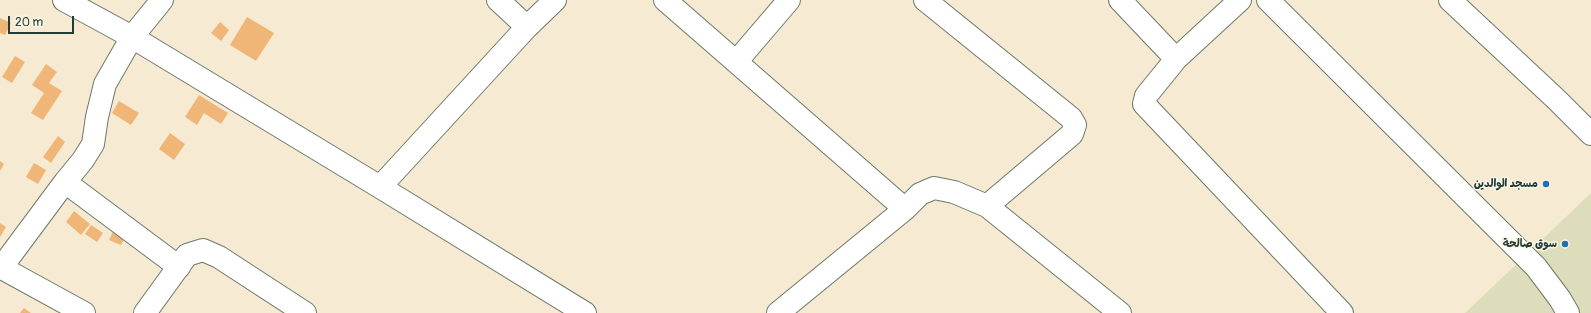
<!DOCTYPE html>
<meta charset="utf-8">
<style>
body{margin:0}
#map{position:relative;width:1591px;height:313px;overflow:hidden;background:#f7ead2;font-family:Pangolin,sans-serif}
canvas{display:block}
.scale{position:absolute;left:8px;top:16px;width:66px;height:18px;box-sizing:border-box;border:2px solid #1f3d34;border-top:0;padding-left:5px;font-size:12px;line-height:14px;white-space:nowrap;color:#1f3d34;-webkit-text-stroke:3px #fcf5e5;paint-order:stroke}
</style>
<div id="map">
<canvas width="1591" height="313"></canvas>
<div class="scale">20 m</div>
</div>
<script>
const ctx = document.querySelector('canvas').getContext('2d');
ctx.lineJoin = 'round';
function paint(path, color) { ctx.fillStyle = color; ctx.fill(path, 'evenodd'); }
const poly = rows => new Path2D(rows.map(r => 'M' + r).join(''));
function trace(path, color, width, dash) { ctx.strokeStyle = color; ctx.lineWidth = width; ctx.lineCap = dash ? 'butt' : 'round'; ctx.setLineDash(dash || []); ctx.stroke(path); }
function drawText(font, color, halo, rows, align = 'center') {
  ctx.font = font + ' Pangolin,"Playpen Sans Arabic",sans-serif'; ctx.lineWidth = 3; ctx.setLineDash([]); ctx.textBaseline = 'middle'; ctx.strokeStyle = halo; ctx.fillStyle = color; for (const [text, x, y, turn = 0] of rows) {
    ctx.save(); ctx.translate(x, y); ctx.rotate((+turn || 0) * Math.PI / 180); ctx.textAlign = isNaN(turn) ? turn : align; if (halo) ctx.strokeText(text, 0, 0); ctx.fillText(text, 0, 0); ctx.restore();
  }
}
paint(poly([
 [1591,193,1591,313,1465,313,1485,294]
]), '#deddbb');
paint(poly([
 [247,17,274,33,256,61,230,45],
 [0,18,11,23,5,35,0,33],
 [220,22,229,30,221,41,211,33],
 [15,56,25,62,12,83,2,77],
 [46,64,57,72,49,83,62,91,43,120,31,113,44,93,32,85],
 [199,95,228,113,221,124,204,113,197,125,185,117],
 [119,101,139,113,131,125,112,113],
 [170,133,185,144,174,160,159,149],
 [58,136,65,142,51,163,43,157],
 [0,161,4,164,0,171],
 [34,163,46,170,38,184,26,177],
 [74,211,90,224,81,235,66,222],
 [0,223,6,227,0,237],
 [91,225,103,233,97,242,85,234],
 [115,227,127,233,121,245,109,240],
 [24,308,31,313,20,313]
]), '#f0b677');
const street = poly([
 [64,0,132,37,380,187,585,313],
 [498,0,527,27],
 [665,0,905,209],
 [925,0,1071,118,1075,125,1072,134,987,206],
 [1120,0,1176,59],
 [1240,0,1176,59,1146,96,1144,104,1342,313],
 [1268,0,1536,267,1560,299,1568,313],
 [1450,0,1557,100,1591,134],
 [736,62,789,0],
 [65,182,179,267],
 [380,187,527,27,555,0],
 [0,267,84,313],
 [1,268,65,182,83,160,93,144,97,117,105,84,132,37,162,0],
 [145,313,187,255,203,250,219,257,305,313],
 [778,313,905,209,920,194,934,188,954,192,987,206,1120,313]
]);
trace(street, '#6b7a6b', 24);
trace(street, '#fff', 22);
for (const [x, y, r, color] of [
 [1546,184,4,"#1f6fb2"],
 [1565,244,4,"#1f6fb2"]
]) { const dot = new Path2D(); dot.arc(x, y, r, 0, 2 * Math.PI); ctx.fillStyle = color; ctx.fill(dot); trace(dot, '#fcf5e5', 1.5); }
drawText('bold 11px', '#1f3d34', '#fcf5e5', [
 ["مسجد الوالدين",1538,184],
 ["سوق صالحة",1557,244]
], 'right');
</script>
